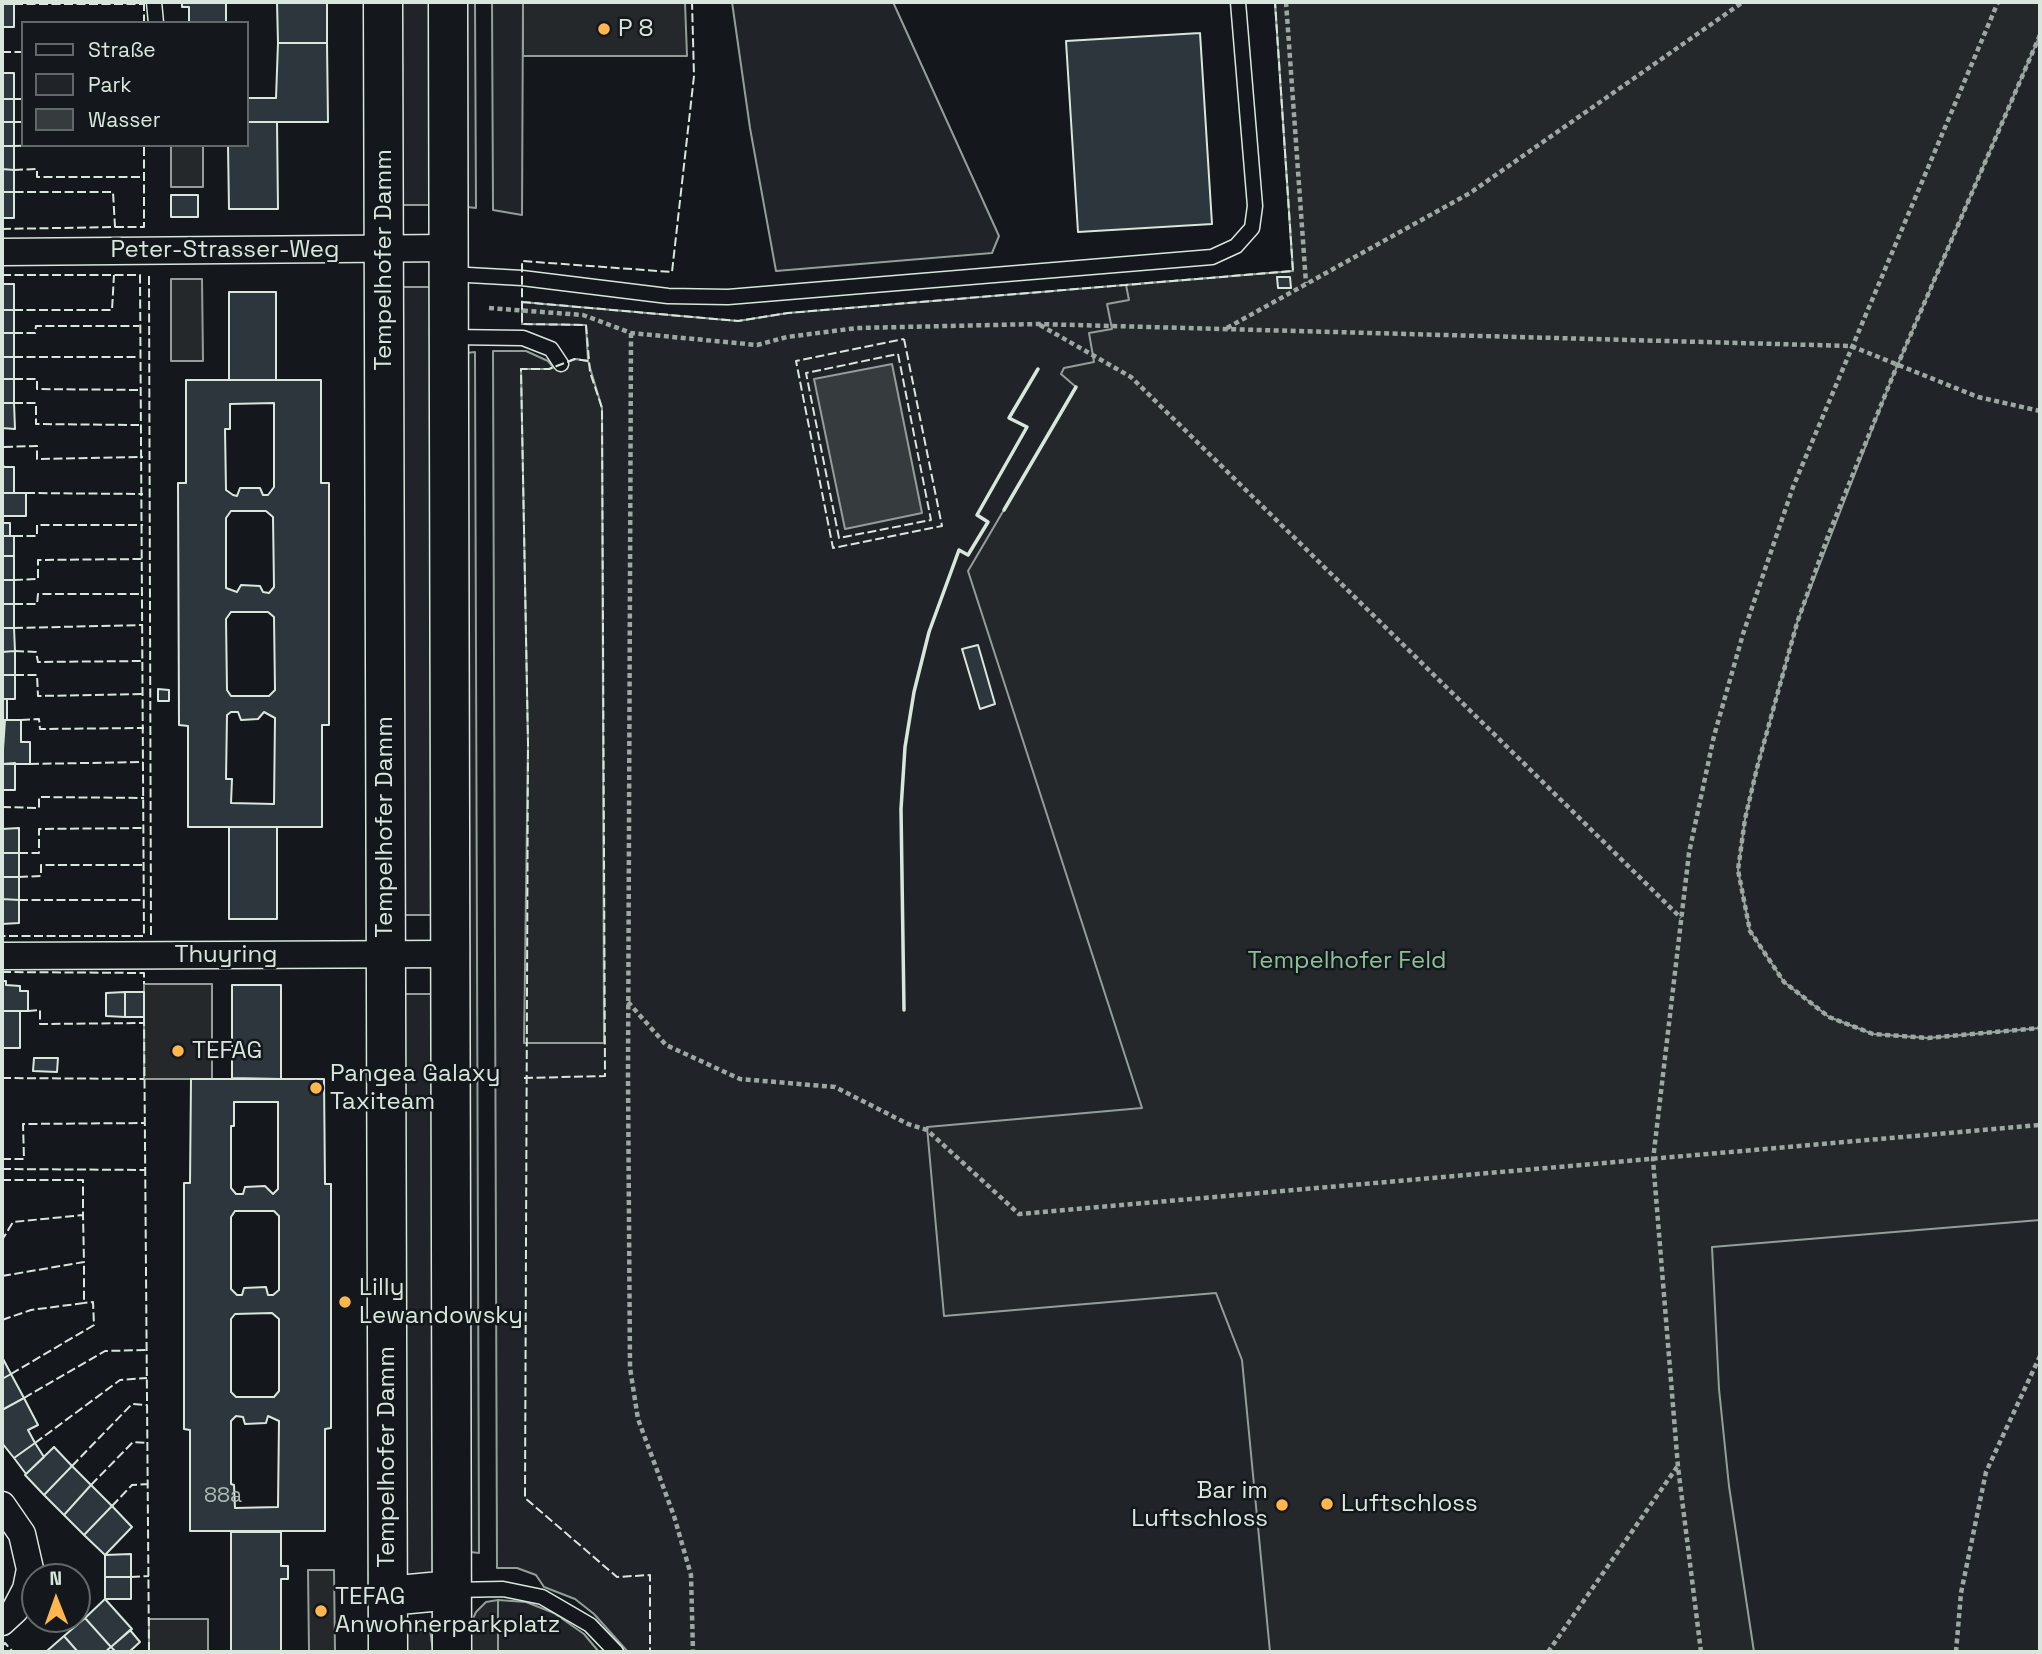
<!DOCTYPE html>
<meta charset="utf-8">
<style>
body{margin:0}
#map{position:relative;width:2042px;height:1654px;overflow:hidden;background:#14181c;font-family:"Space Grotesk",sans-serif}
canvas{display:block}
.frame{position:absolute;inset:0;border:4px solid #d8e6dc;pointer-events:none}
.legend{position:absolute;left:21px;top:21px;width:228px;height:126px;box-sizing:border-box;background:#14181c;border:2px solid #626a69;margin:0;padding:9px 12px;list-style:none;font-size:21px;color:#d8e6dc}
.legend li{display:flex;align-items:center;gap:14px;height:35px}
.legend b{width:35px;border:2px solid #626a69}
.north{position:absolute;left:21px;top:1563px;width:70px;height:70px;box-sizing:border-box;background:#14181c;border:2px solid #626a69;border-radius:50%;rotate:359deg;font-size:19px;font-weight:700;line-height:28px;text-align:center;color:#d8e6dc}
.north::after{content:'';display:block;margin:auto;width:24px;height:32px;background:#ffb74d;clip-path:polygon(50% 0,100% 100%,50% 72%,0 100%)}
</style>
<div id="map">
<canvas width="2042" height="1654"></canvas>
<div class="frame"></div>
<ul class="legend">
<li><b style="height:9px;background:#14181c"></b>Straße</li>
<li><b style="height:19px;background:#202428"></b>Park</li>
<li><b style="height:19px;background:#363b3e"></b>Wasser</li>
</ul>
<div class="north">N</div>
</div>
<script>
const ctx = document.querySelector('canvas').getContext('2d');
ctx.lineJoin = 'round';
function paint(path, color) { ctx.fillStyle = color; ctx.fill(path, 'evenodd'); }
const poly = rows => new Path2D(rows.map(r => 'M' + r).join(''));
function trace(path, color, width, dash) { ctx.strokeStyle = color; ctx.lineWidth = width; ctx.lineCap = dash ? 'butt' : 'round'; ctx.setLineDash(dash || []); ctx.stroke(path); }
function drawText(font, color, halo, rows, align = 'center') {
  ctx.font = font + ' "Space Grotesk",sans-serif'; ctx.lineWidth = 5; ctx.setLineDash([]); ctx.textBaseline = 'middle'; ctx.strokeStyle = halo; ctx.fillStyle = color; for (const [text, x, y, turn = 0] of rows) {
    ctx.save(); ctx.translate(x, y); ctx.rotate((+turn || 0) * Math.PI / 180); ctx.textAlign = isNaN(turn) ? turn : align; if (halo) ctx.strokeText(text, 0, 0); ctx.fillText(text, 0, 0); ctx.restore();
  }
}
const green = poly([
 [401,2,429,2,430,205,402,205,401,2],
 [466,2,475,2,476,208,467,207,466,2],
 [492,2,523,2,522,215,493,210,492,2],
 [732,2,893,2,999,236,992,253,776,271,750,128,732,2],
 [1275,2,2040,2,2040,1652,628,1652,594,1614,575,1599,544,1587,536,1575,517,1568,497,1568,493,351,526,351,548,361,553,367,575,359,588,361,586,325,522,324,522,302,738,321,788,313,1293,271,1275,2],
 [402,287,430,287,432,915,404,915,402,287],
 [475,352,479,1553,470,1552,466,353,475,352],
 [404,994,432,994,434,1579,406,1578,404,994],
 [498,1600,526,1602,554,1613,584,1634,599,1652,498,1652,498,1600],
 [430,1629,433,1652,406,1652,407,1631,430,1629]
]);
paint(green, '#202428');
trace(green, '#939e99', 2);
const parking = poly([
 [523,2,685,2,687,56,523,56,523,2],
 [1275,2,2040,2,2040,35,1892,378,1797,623,1757,768,1745,819,1738,870,1750,931,1784,982,1829,1017,1873,1034,1928,1038,2040,1028,2040,1220,1712,1247,1719,1389,1729,1486,1754,1652,1270,1652,1242,1360,1216,1293,944,1316,927,1127,1142,1108,968,571,1076,387,1061,374,1064,368,1094,362,1089,333,1112,329,1107,304,1129,300,1126,285,1293,271,1275,2],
 [171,145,203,145,203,187,171,187,171,145],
 [171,279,202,279,203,361,171,361,171,279],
 [575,359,588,361,602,408,604,1043,524,1043,528,743,521,369,549,369,575,359],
 [144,984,212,984,212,1079,144,1079,144,984],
 [308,1570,334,1570,335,1652,309,1652,308,1570],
 [498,1600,498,1652,471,1652,471,1623,476,1612,486,1602,498,1600],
 [149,1619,208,1619,208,1652,149,1652,149,1619]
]);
paint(parking, '#24282b');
trace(parking, '#939e99', 2);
const water = poly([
 [892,364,922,513,845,529,814,379,892,364]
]);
paint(water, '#363b3e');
trace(water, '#939e99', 2);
const building = poly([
 [182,2,226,2,226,23,189,23,189,7,182,7,182,2],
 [277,2,327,2,327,43,278,43,277,2],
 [2,4,14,4,14,27,2,27,2,4],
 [1200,33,1212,224,1078,232,1066,41,1200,33],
 [278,43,327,43,328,122,247,122,247,98,276,98,278,43],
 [2,73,14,73,14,99,2,99,2,73],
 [2,99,14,99,14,122,2,122,2,99],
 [2,122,14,122,14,146,2,146,2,122],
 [247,122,277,122,278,209,229,209,228,145,247,145,247,122],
 [2,146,14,146,14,170,2,169,2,146],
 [2,169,14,170,14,192,2,192,2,169],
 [2,192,14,192,14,218,2,218,2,192],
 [171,195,198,195,198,217,171,217,171,195],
 [1277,277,1290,277,1291,288,1278,288,1277,277],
 [2,284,14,284,14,310,2,310,2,284],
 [229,292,276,292,276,380,229,380,229,292],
 [2,310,14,310,14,333,2,333,2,310],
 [2,333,14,333,14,357,2,357,2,333],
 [2,357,14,357,14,379,2,379,2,357],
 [2,379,14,379,14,403,2,403,2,379],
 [186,380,321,380,321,483,329,483,329,725,322,725,322,827,188,827,188,726,179,725,178,483,186,483,186,380],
 [274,403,274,487,268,495,263,495,260,488,240,488,237,496,233,495,226,490,225,429,230,429,230,404,274,403],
 [231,511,266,511,273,517,274,587,269,593,263,592,260,586,241,585,237,592,226,588,226,518,231,511],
 [231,612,268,612,274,617,275,690,269,696,231,696,227,690,226,619,231,612],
 [231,712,238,712,241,720,258,719,264,712,275,718,274,804,231,803,232,779,226,779,227,715,231,712],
 [2,403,14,403,15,429,2,428,2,403],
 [2,463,4,467,14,467,14,493,2,493,2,463],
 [2,493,26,493,26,516,2,516,2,493],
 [2,523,10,523,10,536,2,536,2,523],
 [2,536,14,536,14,556,2,556,2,536],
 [2,556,14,556,14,580,2,580,2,556],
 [2,580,14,580,14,604,2,604,2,580],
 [2,604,14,604,14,628,2,628,2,604],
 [2,628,14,628,15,651,2,652,2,628],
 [978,645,995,704,980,709,962,649,978,645],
 [15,651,15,675,2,675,2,652,15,651],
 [2,675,15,675,15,699,2,699,2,675],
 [158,689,169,690,169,701,158,701,158,689],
 [2,699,7,699,7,720,2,720,2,699],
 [5,720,21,720,21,742,30,742,30,764,2,764,5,720],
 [15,763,15,790,2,790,2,764,15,763],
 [229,827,277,827,277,919,229,919,229,827],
 [19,828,19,853,2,853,2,829,19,828],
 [2,853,19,853,19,877,2,877,2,853],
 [2,877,19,877,19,900,2,899,2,877],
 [2,899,19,900,19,923,2,924,2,899],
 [2,981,6,981,6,985,20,986,20,991,28,991,28,1011,2,1011,2,981],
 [232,985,281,985,281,1079,232,1078,232,985],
 [125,992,125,1017,106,1016,106,993,125,992],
 [125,992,144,992,144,1017,125,1017,125,992],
 [2,1011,20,1011,20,1048,2,1048,2,1011],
 [34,1058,58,1058,57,1072,33,1071,34,1058],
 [191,1079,324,1079,325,1184,331,1184,331,1428,325,1429,325,1531,190,1531,190,1430,184,1429,184,1183,190,1183,191,1079],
 [234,1102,278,1102,278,1189,273,1194,265,1186,245,1187,243,1194,236,1194,231,1188,231,1126,234,1126,234,1102],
 [235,1211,274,1211,279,1216,279,1290,273,1295,268,1295,266,1287,244,1288,242,1295,237,1295,231,1289,231,1217,235,1211],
 [272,1313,279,1319,279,1391,274,1397,236,1397,231,1392,231,1319,235,1314,272,1313],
 [236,1416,243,1417,245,1424,266,1423,268,1416,279,1421,278,1507,235,1508,234,1485,231,1484,231,1421,236,1416],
 [2,1357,11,1374,2,1379,2,1357],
 [11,1374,24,1398,2,1410,2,1379,11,1374],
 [24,1398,38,1425,28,1430,35,1443,14,1458,2,1443,2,1410,24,1398],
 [35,1443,44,1457,26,1474,14,1458,35,1443],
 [54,1447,72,1466,44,1495,25,1475,54,1447],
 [72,1466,91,1485,64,1515,44,1495,72,1466],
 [91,1485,112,1506,84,1535,64,1515,91,1485],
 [112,1506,132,1527,105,1555,84,1535,112,1506],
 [231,1532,281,1532,281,1566,288,1566,288,1579,281,1579,281,1652,231,1652,231,1532],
 [131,1554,131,1577,105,1577,105,1555,131,1554],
 [105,1577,131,1577,131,1599,105,1599,105,1577],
 [105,1599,132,1629,111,1647,85,1618,105,1599],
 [85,1618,111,1647,105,1652,78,1652,64,1636,85,1618],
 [130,1630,140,1642,129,1652,116,1652,111,1647,130,1630],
 [64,1636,78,1652,45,1652,48,1650,64,1636]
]);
paint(building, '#2c363c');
trace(building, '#d8e6dc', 2);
const service = poly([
 [154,2,156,23],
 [450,274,522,278,668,296,728,297,1212,257,1236,246,1252,228,1255,206,1238,2],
 [451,337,523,338,551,349,561,364],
 [453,1590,503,1589,542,1597,590,1625,616,1652]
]);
const minor = poly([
 [2,252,448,248],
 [2,956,450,954],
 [2,1505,22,1534,30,1569,26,1589,15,1610,2,1622]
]);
const primary = poly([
 [383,2,388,1652],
 [448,2,452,1652],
 [388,1596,452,1590]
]);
trace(service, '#d8e6dc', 17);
trace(minor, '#d8e6dc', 29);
trace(primary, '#d8e6dc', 41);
trace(poly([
 [1286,2,1306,283],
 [2040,35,1892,378,1828,536,1797,623,1757,768,1745,819,1738,870,1750,931,1784,982,1829,1017,1873,1034,1928,1038,2040,1028],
 [489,308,583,315,631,333,757,345,787,337,857,328,1038,324,1851,346,1978,397,2040,411],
 [1040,325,1131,377,1681,918],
 [1227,328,1470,193,1743,2],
 [631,333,628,1076,630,1368,638,1419,674,1516,691,1575,693,1652],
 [628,1002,666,1045,740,1079,835,1087,908,1124,927,1130,1019,1214,2040,1125],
 [1548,1652,1677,1467],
 [1701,1652,1678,1467,1653,1160,1689,853,1714,736,1743,634,1793,487,1998,2],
 [1956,1652,1961,1593,1986,1472,2040,1356]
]), '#9da8a2', 4.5, [5, 3.5]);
trace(service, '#14181c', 14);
trace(minor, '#14181c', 26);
trace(primary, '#14181c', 38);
trace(poly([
 [144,2,144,23],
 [14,4,144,4],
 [2,52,23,52],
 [14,99,23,99],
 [14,122,23,122],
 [14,146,55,145],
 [14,170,37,169,37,177,144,177],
 [115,227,144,227,144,145],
 [2,229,115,227,113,192,14,192],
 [2,275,140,275,144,936,2,936],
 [149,276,151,937],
 [522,302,738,321,788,313,1293,271,1275,2],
 [14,310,112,310,114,275],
 [14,333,35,333,36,326,139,326],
 [904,339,942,526,833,548,796,361,904,339],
 [898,354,931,520,839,538,806,373,898,354],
 [14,357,139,357],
 [588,361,575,359,549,369,521,369,528,743,525,1498,617,1577,650,1575,650,1652],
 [14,379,37,379,37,389,139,390],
 [14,403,36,403,36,424,139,425],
 [4,447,37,446,37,459,143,457],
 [26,493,143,494],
 [14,536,37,536,37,525,143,525],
 [14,580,38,579,38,560,143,559],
 [14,604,37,604,38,594,143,594],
 [14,628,143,625],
 [15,651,36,652,38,662,143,661],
 [15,675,37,675,38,696,143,694],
 [21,720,39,719,40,729,144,728],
 [30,764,143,762],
 [2,807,39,808,39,797,144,798],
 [19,853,39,853,39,829,144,828],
 [19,877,41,876,41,865,144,865],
 [19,900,144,900],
 [2,972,144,973,144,984],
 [28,1011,40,1010,40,1024,144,1023],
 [144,1017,149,1652],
 [2,1078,144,1079],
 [524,1078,605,1076,602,408,590,372,586,325,522,324,522,261,672,272,694,76,692,2],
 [2,1159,24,1159,23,1124,145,1123],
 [2,1169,146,1170],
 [2,1180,83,1180,83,1215,13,1222,2,1240],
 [2,1276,84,1262,83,1215],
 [2,1320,31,1310,84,1303,84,1262],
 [11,1374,94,1325,93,1302,84,1303],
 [24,1398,105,1351,147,1350],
 [35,1443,120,1380,147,1378],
 [72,1466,132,1404,147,1405],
 [91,1485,133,1442,148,1443],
 [112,1506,132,1485,148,1484],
 [131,1577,149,1576],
 [2,1646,5,1643,13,1652]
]), '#d8e6dc', 2, [9, 3.5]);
trace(poly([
 [1004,510,1076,387],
 [904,1010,901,809,905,747,914,692,929,632,959,550,968,555,988,522,977,515,1027,427,1009,418,1038,369]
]), '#d8e6dc', 3.5);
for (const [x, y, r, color] of [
 [604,29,7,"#ffb74d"],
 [178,1051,7,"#ffb74d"],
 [316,1088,7,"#ffb74d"],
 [345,1302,7,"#ffb74d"],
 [1327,1504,7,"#ffb74d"],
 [1282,1505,7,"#ffb74d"],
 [321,1611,7,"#ffb74d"]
]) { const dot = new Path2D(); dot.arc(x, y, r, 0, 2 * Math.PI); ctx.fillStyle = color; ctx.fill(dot); trace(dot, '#14181c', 2.5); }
drawText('21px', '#adbab4', null, [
 ["88a",223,1496]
]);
drawText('24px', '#d8e6dc', '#14181c', [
 ["P 8",618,29],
 ["TEFAG",192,1051],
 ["Pangea Galaxy",330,1074],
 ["Taxiteam",330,1102],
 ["Lilly",359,1288],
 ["Lewandowsky",359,1316],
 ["Bar im",1268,1491,"right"],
 ["Luftschloss",1268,1519,"right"],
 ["Luftschloss",1341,1504],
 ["TEFAG",335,1597],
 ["Anwohnerparkplatz",335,1625]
], 'left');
drawText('24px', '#d8e6dc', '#14181c', [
 ["Peter-Strasser-Weg",225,250],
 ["Tempelhofer Damm",384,260,-90],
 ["Tempelhofer Damm",385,827,-90],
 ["Thuyring",226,955],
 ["Tempelhofer Damm",387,1457,-90]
]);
drawText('24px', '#8ac095', '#14181c', [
 ["Tempelhofer Feld",1347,961]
]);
</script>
